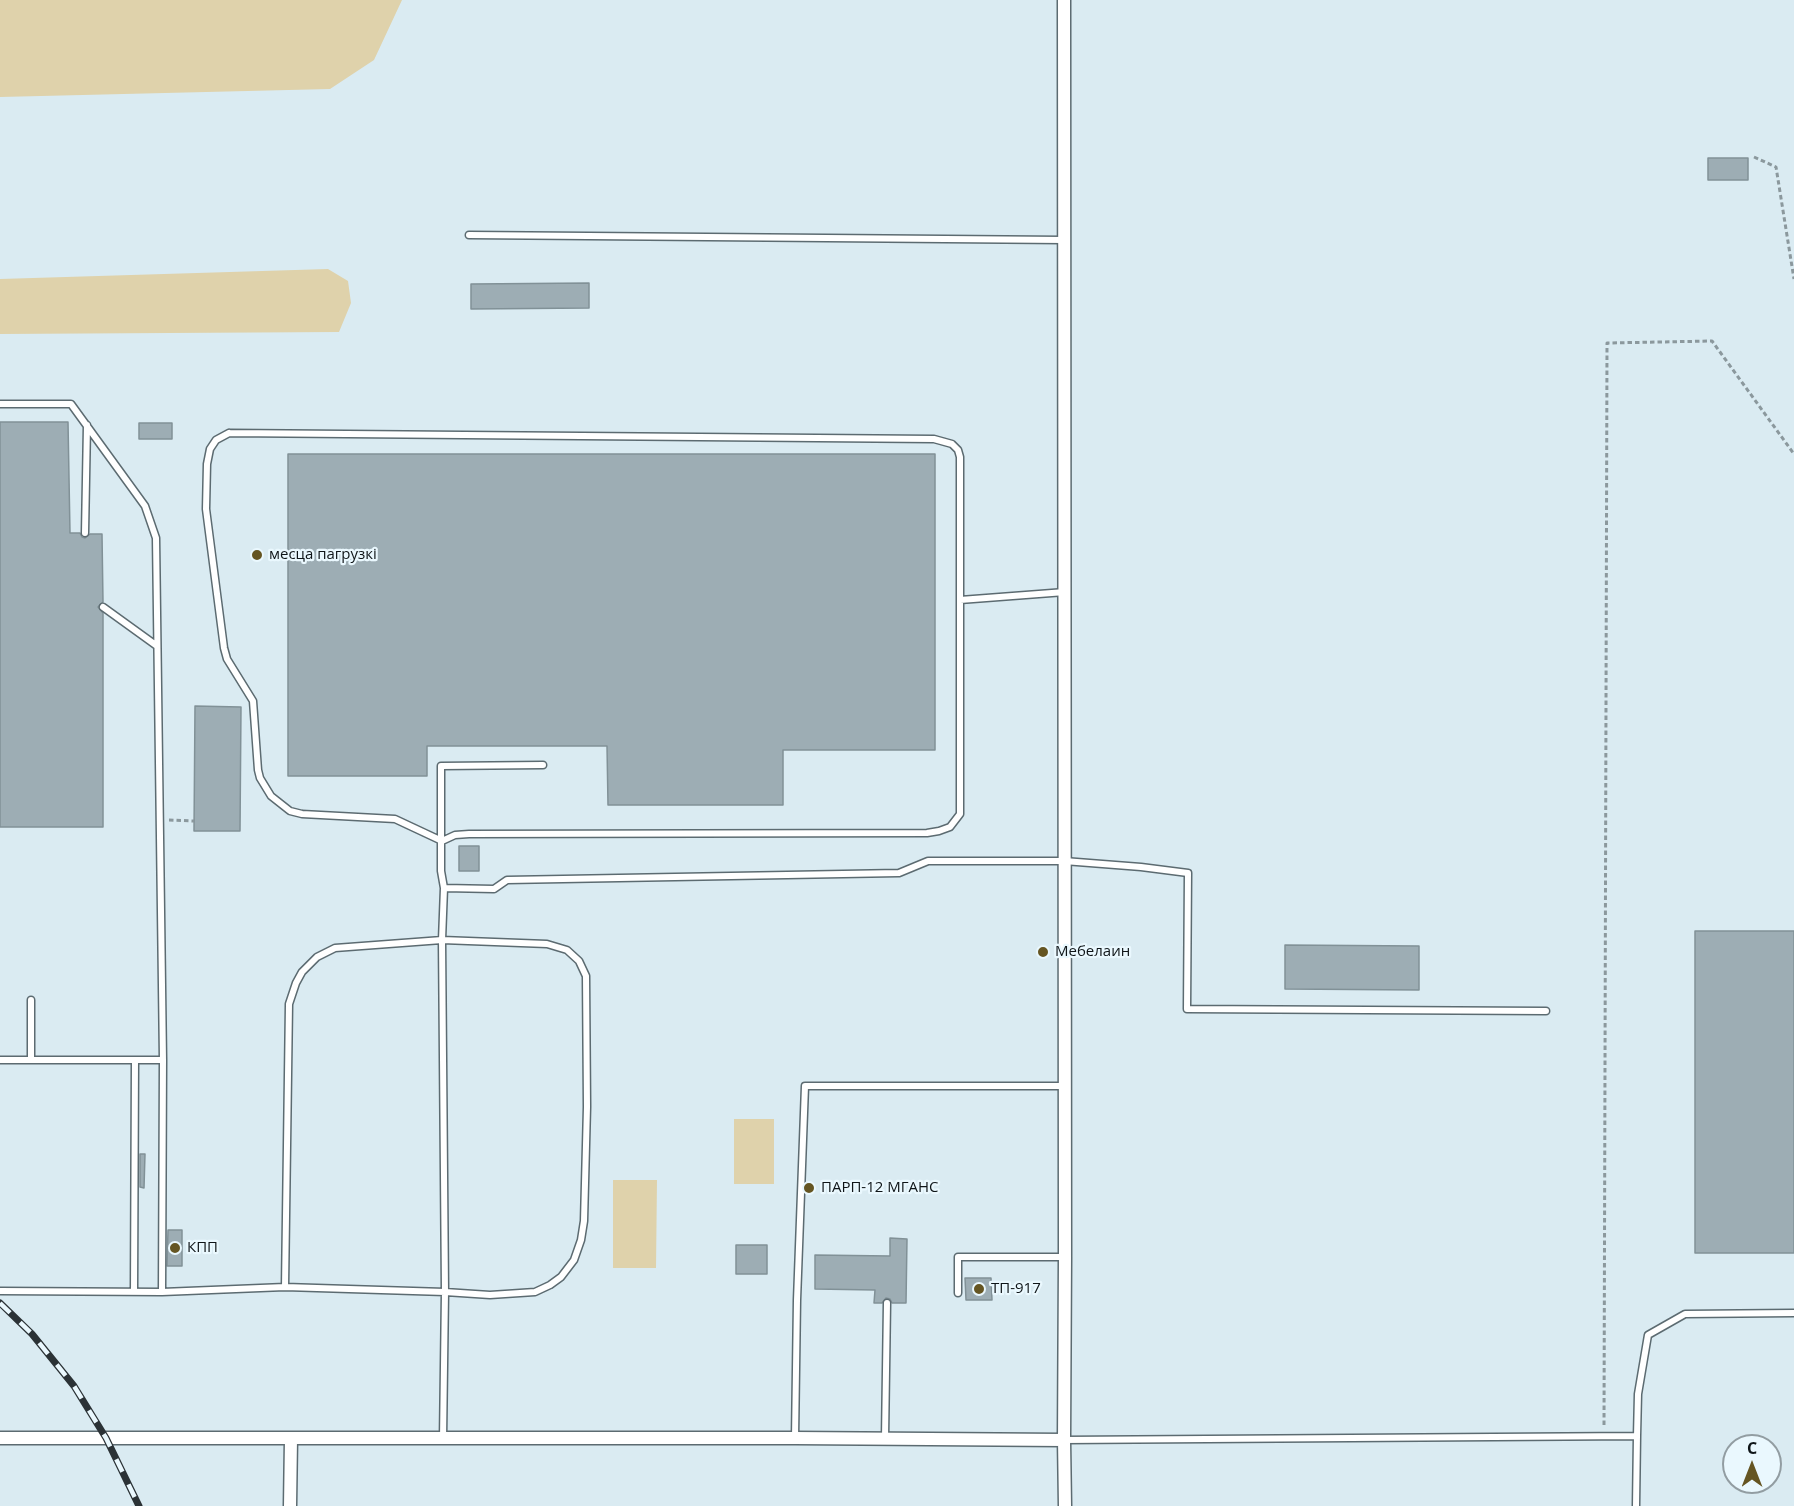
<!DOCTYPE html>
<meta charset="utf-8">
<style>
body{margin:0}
#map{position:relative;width:1794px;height:1506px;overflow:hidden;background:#daebf2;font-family:"Open Sans",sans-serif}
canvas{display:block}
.north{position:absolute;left:1722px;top:1434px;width:60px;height:60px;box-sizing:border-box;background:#eaf8fe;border:2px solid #929da2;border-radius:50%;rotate:0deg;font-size:16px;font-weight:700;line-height:24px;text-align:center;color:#0f1518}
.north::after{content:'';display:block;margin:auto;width:21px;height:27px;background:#655522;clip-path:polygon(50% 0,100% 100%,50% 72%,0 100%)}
</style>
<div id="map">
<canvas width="1794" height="1506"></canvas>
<div class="north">С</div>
</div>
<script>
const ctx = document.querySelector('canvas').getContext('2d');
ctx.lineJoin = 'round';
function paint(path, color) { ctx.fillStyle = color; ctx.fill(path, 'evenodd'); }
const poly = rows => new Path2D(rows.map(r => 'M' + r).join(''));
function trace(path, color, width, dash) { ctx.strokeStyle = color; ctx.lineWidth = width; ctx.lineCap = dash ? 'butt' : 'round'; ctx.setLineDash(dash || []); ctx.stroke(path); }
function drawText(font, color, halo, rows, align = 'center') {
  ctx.font = font + ' "Open Sans",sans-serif'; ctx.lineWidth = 4.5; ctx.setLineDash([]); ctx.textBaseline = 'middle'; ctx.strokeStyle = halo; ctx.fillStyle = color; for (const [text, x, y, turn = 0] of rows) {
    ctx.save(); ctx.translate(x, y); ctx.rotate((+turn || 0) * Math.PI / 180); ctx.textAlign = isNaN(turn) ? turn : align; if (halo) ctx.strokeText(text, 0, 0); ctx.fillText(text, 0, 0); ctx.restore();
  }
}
paint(poly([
 [0,0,402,0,374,60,330,89,0,97],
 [328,269,348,281,351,303,339,332,0,334,0,279],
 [734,1119,774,1119,774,1184,734,1184],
 [613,1180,657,1180,656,1268,613,1268]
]), '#dfd2ab');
const building = poly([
 [1708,158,1748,158,1748,180,1708,180,1708,158],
 [589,283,589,308,471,309,471,284,589,283],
 [0,422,68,422,70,533,80,533,82,537,85,538,90,534,102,534,103,602,98,607,103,613,103,827,0,827,0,422],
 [139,423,172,423,172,439,139,439,139,423],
 [288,454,935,454,935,750,783,750,783,805,608,805,607,746,427,746,427,776,288,776,288,454],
 [195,706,241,707,240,831,194,831,195,706],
 [459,846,479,846,479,871,459,871,459,846],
 [1695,931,1794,931,1794,1253,1695,1253,1695,931],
 [1285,945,1419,946,1419,990,1285,989,1285,945],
 [140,1154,145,1154,144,1188,140,1187,140,1154],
 [168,1230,182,1230,182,1266,167,1266,168,1230],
 [890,1238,907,1239,906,1303,892,1303,890,1299,886,1298,882,1303,874,1303,875,1290,815,1289,815,1255,890,1256,890,1238],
 [736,1245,767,1245,767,1274,736,1274,736,1245],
 [965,1278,991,1278,992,1300,966,1300,965,1278]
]);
paint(building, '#9dadb4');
trace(building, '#819197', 1.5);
const lane = poly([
 [469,235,1064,240],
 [0,404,71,404,145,506,156,538,163,1060,162,1292,285,1287,445,1292,443,1439],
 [229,433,934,439,952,444,958,450,960,457,960,814,950,827,939,831,927,833,469,834,455,835,442,841,395,819,302,814,290,811,271,796,260,778,258,770,253,701,227,659,224,648,206,509,207,464,210,449,216,440,229,433],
 [85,533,87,425],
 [960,600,1065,592],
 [103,607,157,646],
 [444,888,494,889,507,880,899,873,928,861,1064,861,1141,867,1188,873,1187,1009,1546,1011],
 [0,1060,163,1060],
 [31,1060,31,1000],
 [285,1287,289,1004,296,983,302,972,317,957,335,948,442,940,547,944,567,950,579,961,586,976,587,1107,584,1221,581,1240,574,1260,561,1277,550,1285,535,1292,490,1295,445,1292,442,940,444,888,441,871,441,766,543,765],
 [0,1291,162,1292],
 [134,1292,135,1060],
 [958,1293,958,1257,1065,1257],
 [1637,1436,1638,1394,1648,1335,1685,1314,1794,1313],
 [795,1438,797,1300,805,1086,1065,1086],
 [885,1438,887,1303],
 [1064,1440,1637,1436,1636,1506]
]);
const street = poly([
 [0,1438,795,1438,1064,1440,1065,1506],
 [1064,1440,1065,1257,1064,0],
 [290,1506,291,1439]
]);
trace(lane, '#5c6b71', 9);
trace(street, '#5c6b71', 15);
trace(poly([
 [1754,157,1776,167,1794,279],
 [169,820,194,821],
 [1604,1425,1607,343,1712,341,1794,454]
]), '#8b989d', 3, [4.5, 3]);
trace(lane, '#fff', 6);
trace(street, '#fff', 12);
const rail = poly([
 [0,1303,32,1334,74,1386,106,1438,139,1506]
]);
trace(rail, '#2b3236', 7);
trace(rail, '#eaf8fe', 4.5, [14]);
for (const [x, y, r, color] of [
 [257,555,6,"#655522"],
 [1043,952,6,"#655522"],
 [809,1188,6,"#655522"],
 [175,1248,6,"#655522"],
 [979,1289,6,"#655522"]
]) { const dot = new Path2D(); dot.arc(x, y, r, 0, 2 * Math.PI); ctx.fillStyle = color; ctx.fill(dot); trace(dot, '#eaf8fe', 2); }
drawText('15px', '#0f1518', '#eaf8fe', [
 ["месца пагрузкі",269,555],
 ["Мебелаин",1055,952],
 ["ПАРП-12 МГАНС",821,1188],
 ["КПП",187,1248],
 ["ТП-917",991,1289]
], 'left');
</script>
